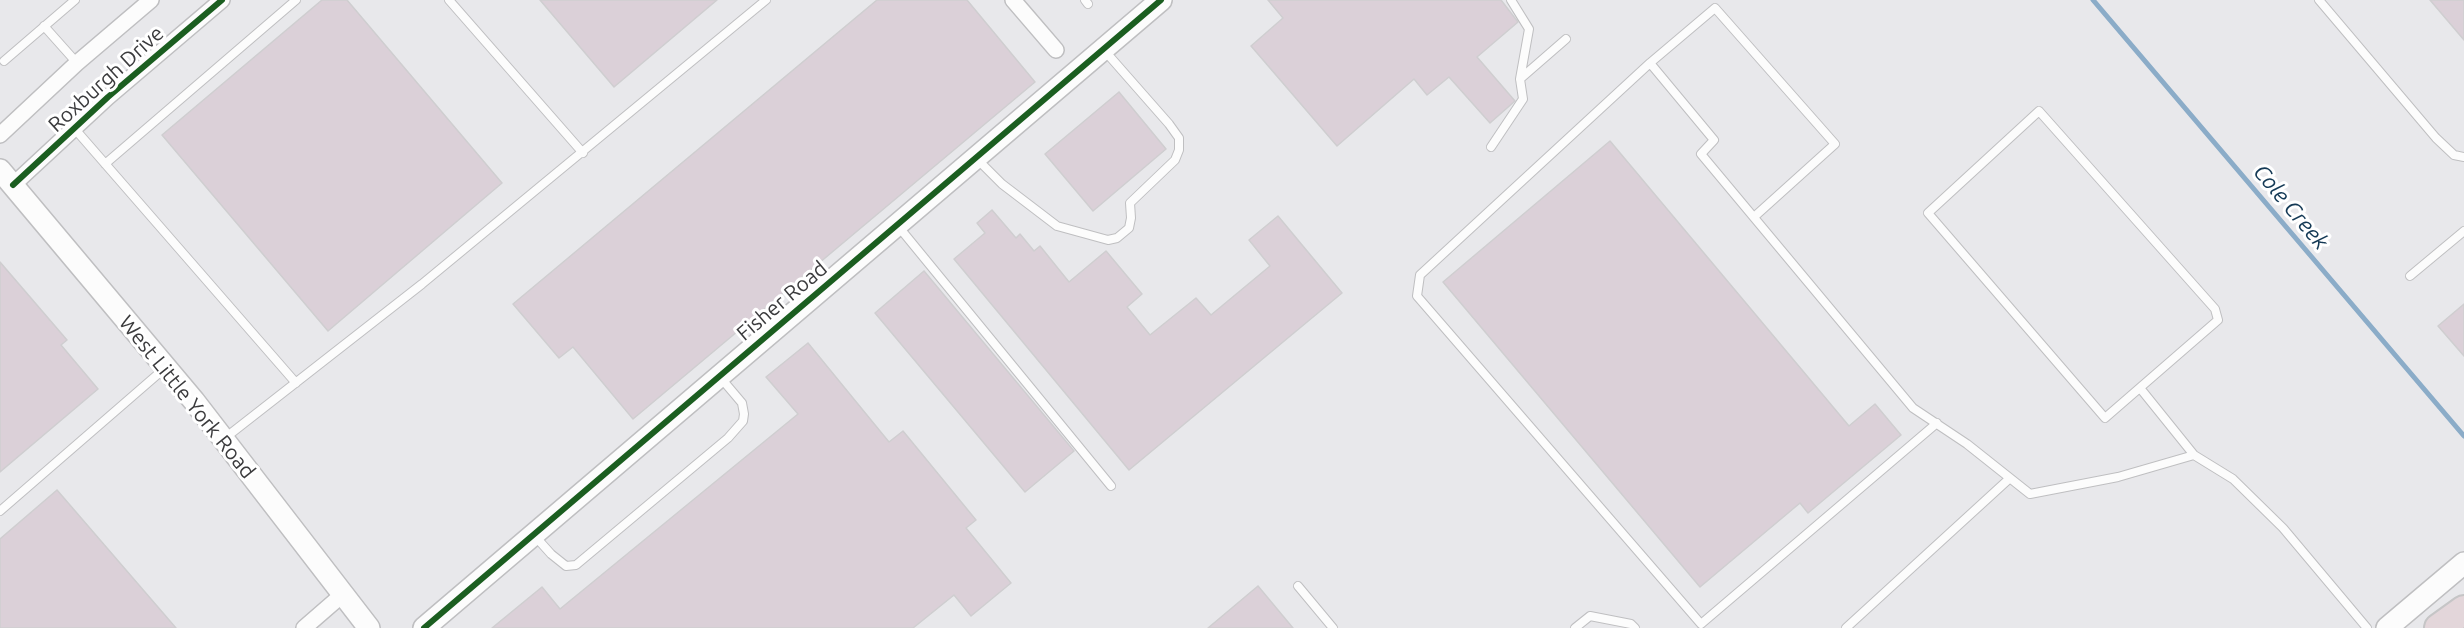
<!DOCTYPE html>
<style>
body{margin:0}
canvas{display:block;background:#e8e8eb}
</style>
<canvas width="2464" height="628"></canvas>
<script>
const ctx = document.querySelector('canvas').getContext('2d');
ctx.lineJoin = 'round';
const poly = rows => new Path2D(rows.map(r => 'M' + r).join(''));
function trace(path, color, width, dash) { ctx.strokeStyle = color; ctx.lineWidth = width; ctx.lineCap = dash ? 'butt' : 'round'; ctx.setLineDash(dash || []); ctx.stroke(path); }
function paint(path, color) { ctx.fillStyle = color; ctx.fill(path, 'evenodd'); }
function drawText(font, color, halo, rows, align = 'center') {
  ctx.font = font + ' Ubuntu,sans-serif'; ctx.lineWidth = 6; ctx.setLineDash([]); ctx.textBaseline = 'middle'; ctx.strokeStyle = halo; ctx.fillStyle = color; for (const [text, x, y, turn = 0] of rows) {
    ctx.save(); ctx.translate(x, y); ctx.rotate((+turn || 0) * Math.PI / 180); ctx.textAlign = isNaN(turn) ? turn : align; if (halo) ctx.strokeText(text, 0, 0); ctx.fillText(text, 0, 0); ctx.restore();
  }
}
trace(poly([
 [2093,0,2464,436]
]), '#8bacc8', 5);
const building = poly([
 [322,0,347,0,502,183,328,331,162,135,322,0],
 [540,0,717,0,614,87,540,0],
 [877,0,967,0,1035,82,633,419,573,347,559,358,513,304,877,0],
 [1268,0,1501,0,1518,22,1477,57,1515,101,1490,123,1449,77,1427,95,1414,79,1337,146,1251,46,1283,18,1268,0],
 [2430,0,2464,0,2464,40,2430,0],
 [1119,92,1166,149,1093,211,1045,154,1119,92],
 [1610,141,1849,426,1875,404,1901,435,1808,513,1800,503,1700,587,1443,282,1610,141],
 [992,210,1016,238,1020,234,1034,251,1040,246,1069,282,1106,251,1142,294,1127,307,1150,335,1196,298,1211,315,1270,266,1249,240,1278,216,1342,293,1129,470,954,259,985,233,977,223,992,210],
 [0,262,67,340,61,345,98,389,0,472,0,262],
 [924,271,1074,451,1025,492,875,313,924,271],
 [2464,304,2464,356,2438,326,2464,304],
 [808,343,889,442,903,431,976,520,966,528,1011,583,971,616,954,595,913,628,492,628,542,587,560,609,798,414,766,377,808,343],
 [57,490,176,628,0,628,0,539,57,490],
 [1258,586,1293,628,1208,628,1258,586]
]);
paint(building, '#dbd0d8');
trace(building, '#cfced0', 1.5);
const lane = poly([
 [449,0,583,153],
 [1085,0,1088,4],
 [1511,0,1529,29,1520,79],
 [2319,0,2436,138,2454,155,2464,157],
 [44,26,77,63],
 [4,61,75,0],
 [1650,63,1420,275,1417,296,1701,624,1937,423],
 [2039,111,2215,309,2218,320,2105,418,1928,213,2039,111],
 [74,128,296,383],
 [1491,147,1523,99,1520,79,1566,39],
 [978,160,1002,184,1057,226,1108,240,1117,238,1129,228,1131,218,1130,203,1175,160,1179,150,1179,138,1169,124,1104,50],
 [105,164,296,0],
 [1754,217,1835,144,1715,8,1650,63,1714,140,1701,154,1913,408,1967,444,2030,494,2118,477,2194,455],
 [898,226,1111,486],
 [2410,276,2464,231],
 [2140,388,2194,455,2233,479,2283,528,2367,628],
 [225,438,422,284,766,0],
 [0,511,165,368],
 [534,535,551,554,566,566,576,565,728,438,743,421,744,414,742,403,720,377],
 [1298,586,1333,628],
 [1575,628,1590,616,1631,624,1635,628],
 [1846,628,2010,478]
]);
const street = poly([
 [1013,0,1056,50],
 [0,135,77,63,151,0],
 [13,185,108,97,222,0],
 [304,628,342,595]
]);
const secondary = poly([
 [0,170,194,401,369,628],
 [424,628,1161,0],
 [2387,628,2464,563]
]);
const highway = poly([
 [2439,628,2464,610]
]);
trace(lane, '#bfbfc1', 10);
trace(street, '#bfbfc1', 18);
trace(secondary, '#bfbfc1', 24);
trace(highway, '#c5c5c6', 32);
trace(lane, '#fcfcfc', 8);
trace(street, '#fcfcfc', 15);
trace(secondary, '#fcfcfc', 21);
trace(highway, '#e3d6da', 28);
trace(poly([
 [13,185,108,97,222,0],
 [424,628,1161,0]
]), '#1b5e20', 6);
drawText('21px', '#3b3b3d', '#fff', [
 ["Roxburgh Drive",106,79,-42],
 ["Fisher Road",782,301,-40],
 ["West Little York Road",187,397,51]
]);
drawText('italic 22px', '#143955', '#fff', [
 ["Cole Creek",2291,207,50]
]);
</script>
